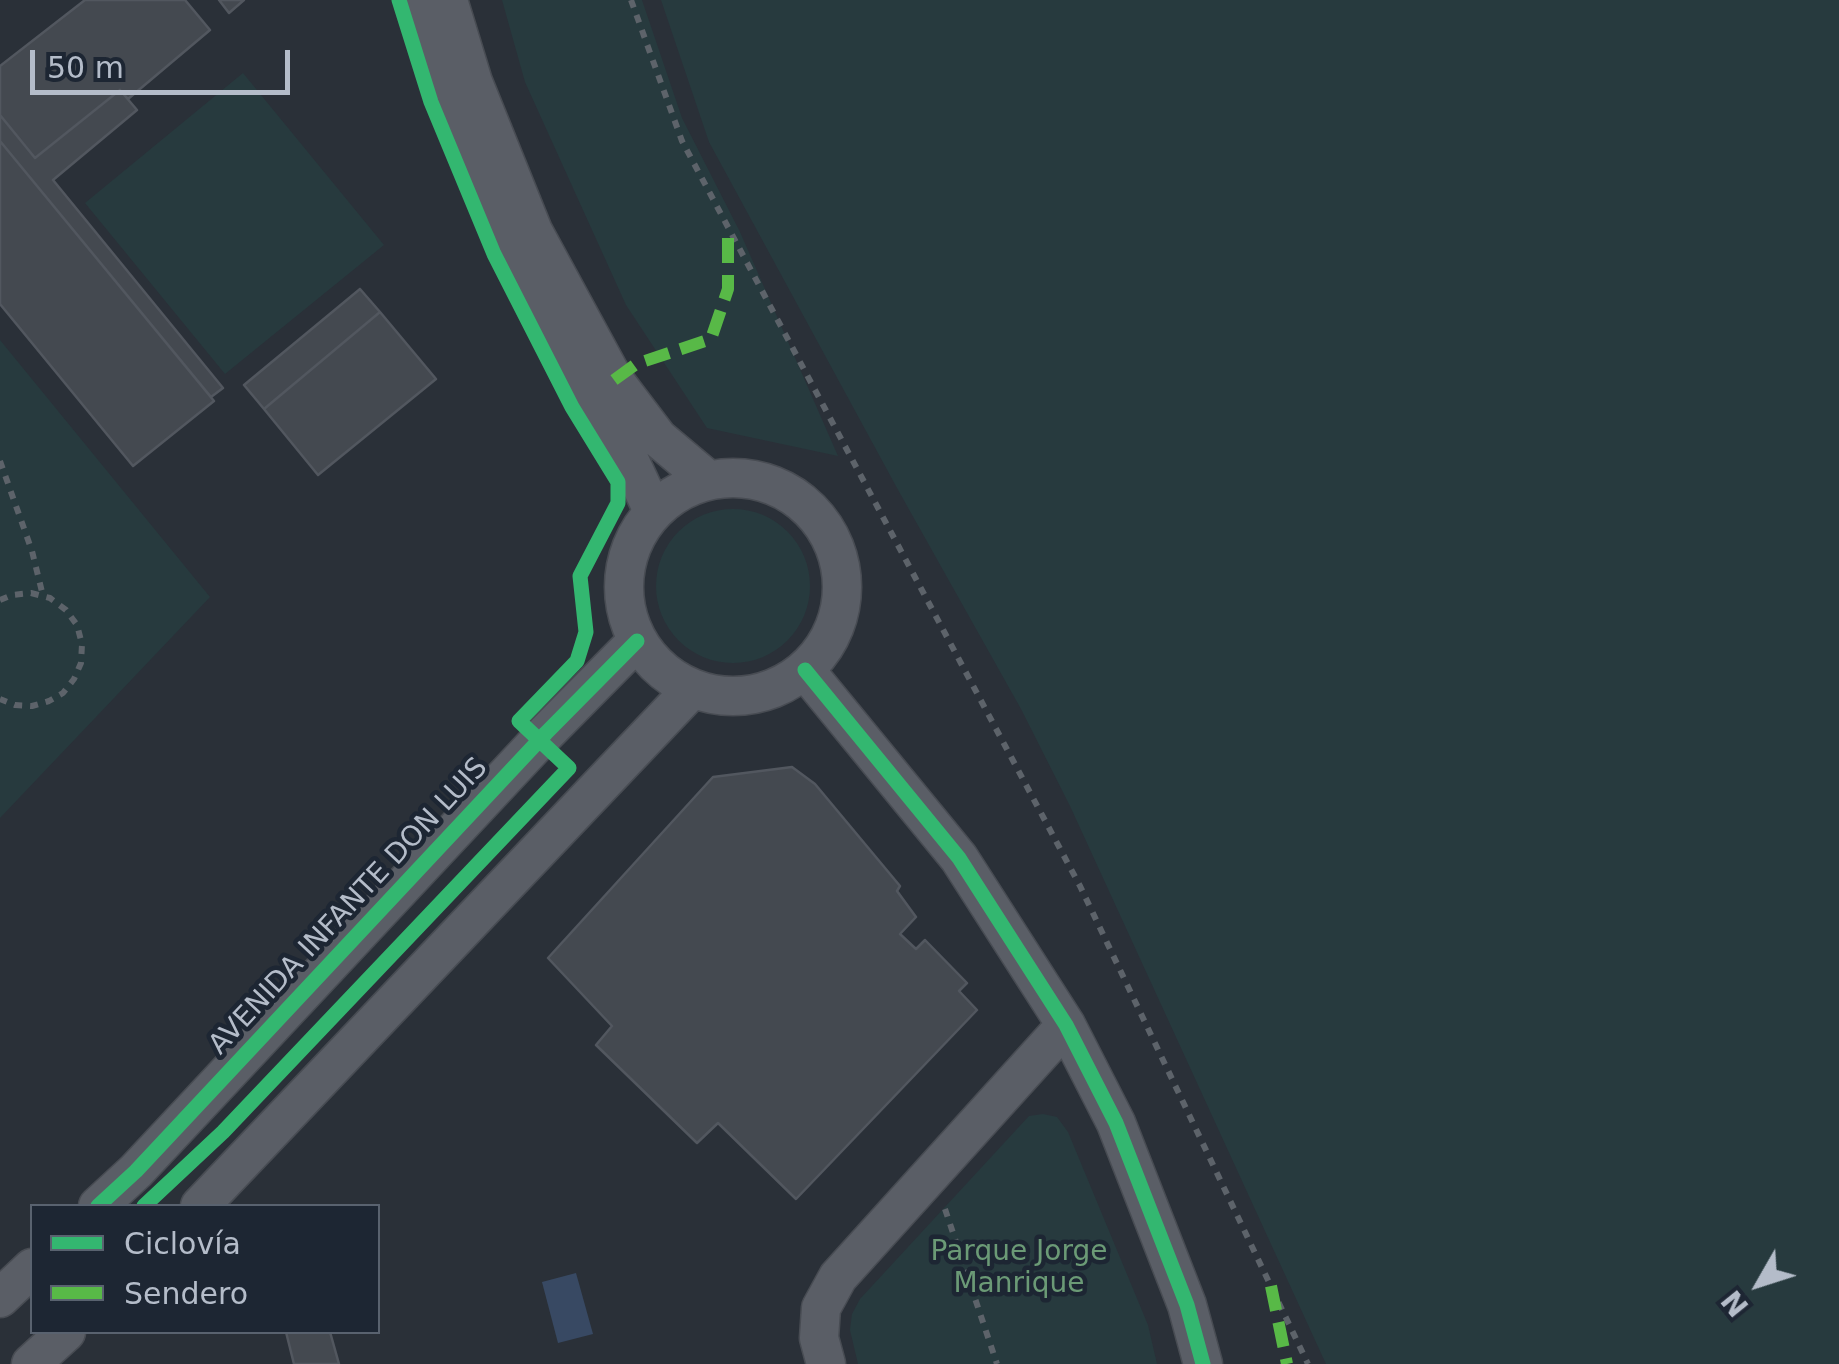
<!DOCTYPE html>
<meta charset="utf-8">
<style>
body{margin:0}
#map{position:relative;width:1839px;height:1364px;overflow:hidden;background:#2a3038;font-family:"DejaVu Sans",sans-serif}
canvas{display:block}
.legend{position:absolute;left:30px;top:1204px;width:350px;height:130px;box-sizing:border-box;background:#1d2633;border:2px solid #59626f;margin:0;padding:12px 18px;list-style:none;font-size:30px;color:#b4bcc9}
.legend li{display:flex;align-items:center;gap:20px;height:50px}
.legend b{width:50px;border:2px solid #59626f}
.north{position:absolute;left:1709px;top:1234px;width:100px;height:100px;-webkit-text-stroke:8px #1d2633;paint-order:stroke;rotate:231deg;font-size:28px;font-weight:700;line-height:40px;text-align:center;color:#b4bcc9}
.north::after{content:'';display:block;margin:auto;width:35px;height:45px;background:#b4bcc9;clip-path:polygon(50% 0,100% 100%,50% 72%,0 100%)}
.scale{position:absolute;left:30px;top:50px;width:260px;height:45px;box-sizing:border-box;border:5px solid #b4bcc9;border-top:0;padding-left:12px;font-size:30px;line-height:35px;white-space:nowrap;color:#b4bcc9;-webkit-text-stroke:8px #1d2633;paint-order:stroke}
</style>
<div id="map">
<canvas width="1839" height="1364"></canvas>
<ul class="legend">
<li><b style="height:12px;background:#33b770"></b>Ciclovía</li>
<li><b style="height:12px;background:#58b947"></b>Sendero</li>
</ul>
<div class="north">N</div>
<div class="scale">50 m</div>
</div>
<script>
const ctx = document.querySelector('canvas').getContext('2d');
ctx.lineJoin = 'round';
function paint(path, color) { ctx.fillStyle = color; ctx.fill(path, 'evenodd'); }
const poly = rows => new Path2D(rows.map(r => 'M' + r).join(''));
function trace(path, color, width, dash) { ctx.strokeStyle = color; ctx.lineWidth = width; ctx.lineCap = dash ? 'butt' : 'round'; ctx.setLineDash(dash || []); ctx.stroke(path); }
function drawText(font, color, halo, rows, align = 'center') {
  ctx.font = font + ' "DejaVu Sans",sans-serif'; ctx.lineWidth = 9; ctx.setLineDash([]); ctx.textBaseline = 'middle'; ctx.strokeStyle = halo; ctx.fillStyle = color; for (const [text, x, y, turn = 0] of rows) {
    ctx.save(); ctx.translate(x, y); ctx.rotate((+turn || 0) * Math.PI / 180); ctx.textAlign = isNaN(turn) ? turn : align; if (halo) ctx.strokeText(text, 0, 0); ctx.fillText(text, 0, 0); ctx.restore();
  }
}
paint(poly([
 [502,0,642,0,682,118,740,232,838,456,707,428,626,305,525,82],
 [661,0,1839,0,1839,1364,1326,1364,1070,806,1021,709,897,488,709,142],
 [243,73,384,245,225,374,85,203],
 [0,340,210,597,0,818],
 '656 586a77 77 0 1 1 154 0a77 77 0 1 1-154 0Z',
 [1043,1114,1057,1117,1068,1132,1148,1325,1157,1364,858,1364,850,1330,852,1314,860,1299,1029,1116]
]), '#273a3e');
paint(poly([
 [576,1273,593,1334,558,1343,542,1282]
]), '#384963');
const building = poly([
 [85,0,185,0,210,30,128,99,120,90,35,158,0,115,0,66,85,0],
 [219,0,244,0,229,13,219,0],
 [120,90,137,110,53,180,223,388,211,397,0,141,0,115,35,158,120,90],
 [0,141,214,401,133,466,0,304,0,141],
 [360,289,380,312,264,409,244,385,360,289],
 [380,312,436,379,318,475,264,409,380,312],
 [792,767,815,784,900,886,897,891,916,917,900,934,916,949,925,940,967,983,959,991,977,1010,796,1199,718,1123,697,1143,596,1045,612,1026,548,958,713,777,792,767],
 [286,1332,330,1332,339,1364,294,1364,286,1332]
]);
paint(building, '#444950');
trace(building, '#52575f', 2.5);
const street = poly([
 [418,0,448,93,509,243,589,396,627,455,653,511],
 [448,0,473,82,533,231,614,380,658,438,708,480],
 '624 587a109 109 0 1 1 218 0a109 109 0 1 1-218 0Z',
 [805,670,959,858,1066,1025,1116,1123,1187,1305,1203,1364],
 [98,1206,136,1171,546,733,637,641],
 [200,1206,692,689],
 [0,1298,32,1268],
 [31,1364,66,1332],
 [826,1364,819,1338,821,1308,838,1277,1066,1025]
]);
trace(street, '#484c53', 41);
trace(poly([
 [631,0,682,141,1080,886,1308,1364],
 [0,461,32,551,43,596],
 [0,600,12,595,31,593,50,598,66,610,77,625,82,644,81,663,74,679,63,693,49,701,32,706,15,705,0,699],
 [945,1209,997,1364]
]), '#5d636a', 6, [8, 8]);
trace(street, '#5a5e66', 38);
trace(poly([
 [614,380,636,364,711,339,728,289,728,227],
 [1271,1286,1287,1364]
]), '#58b947', 12, [25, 12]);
trace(poly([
 [805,670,959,858,1066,1025,1116,1123,1187,1305,1203,1364],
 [98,1206,136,1171,546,733,637,641],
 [144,1206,223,1132,569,768,519,721,577,661,586,632,580,576,618,503,618,482,572,407,494,254,431,102,399,0]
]), '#33b770', 15);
drawText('28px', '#b4bcc9', '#1d2633', [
 ["AVENIDA INFANTE DON LUIS",349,907,-47]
]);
drawText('28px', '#6b9a76', '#1d2633', [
 ["Parque Jorge",1019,1253],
 ["Manrique",1019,1285]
]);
</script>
